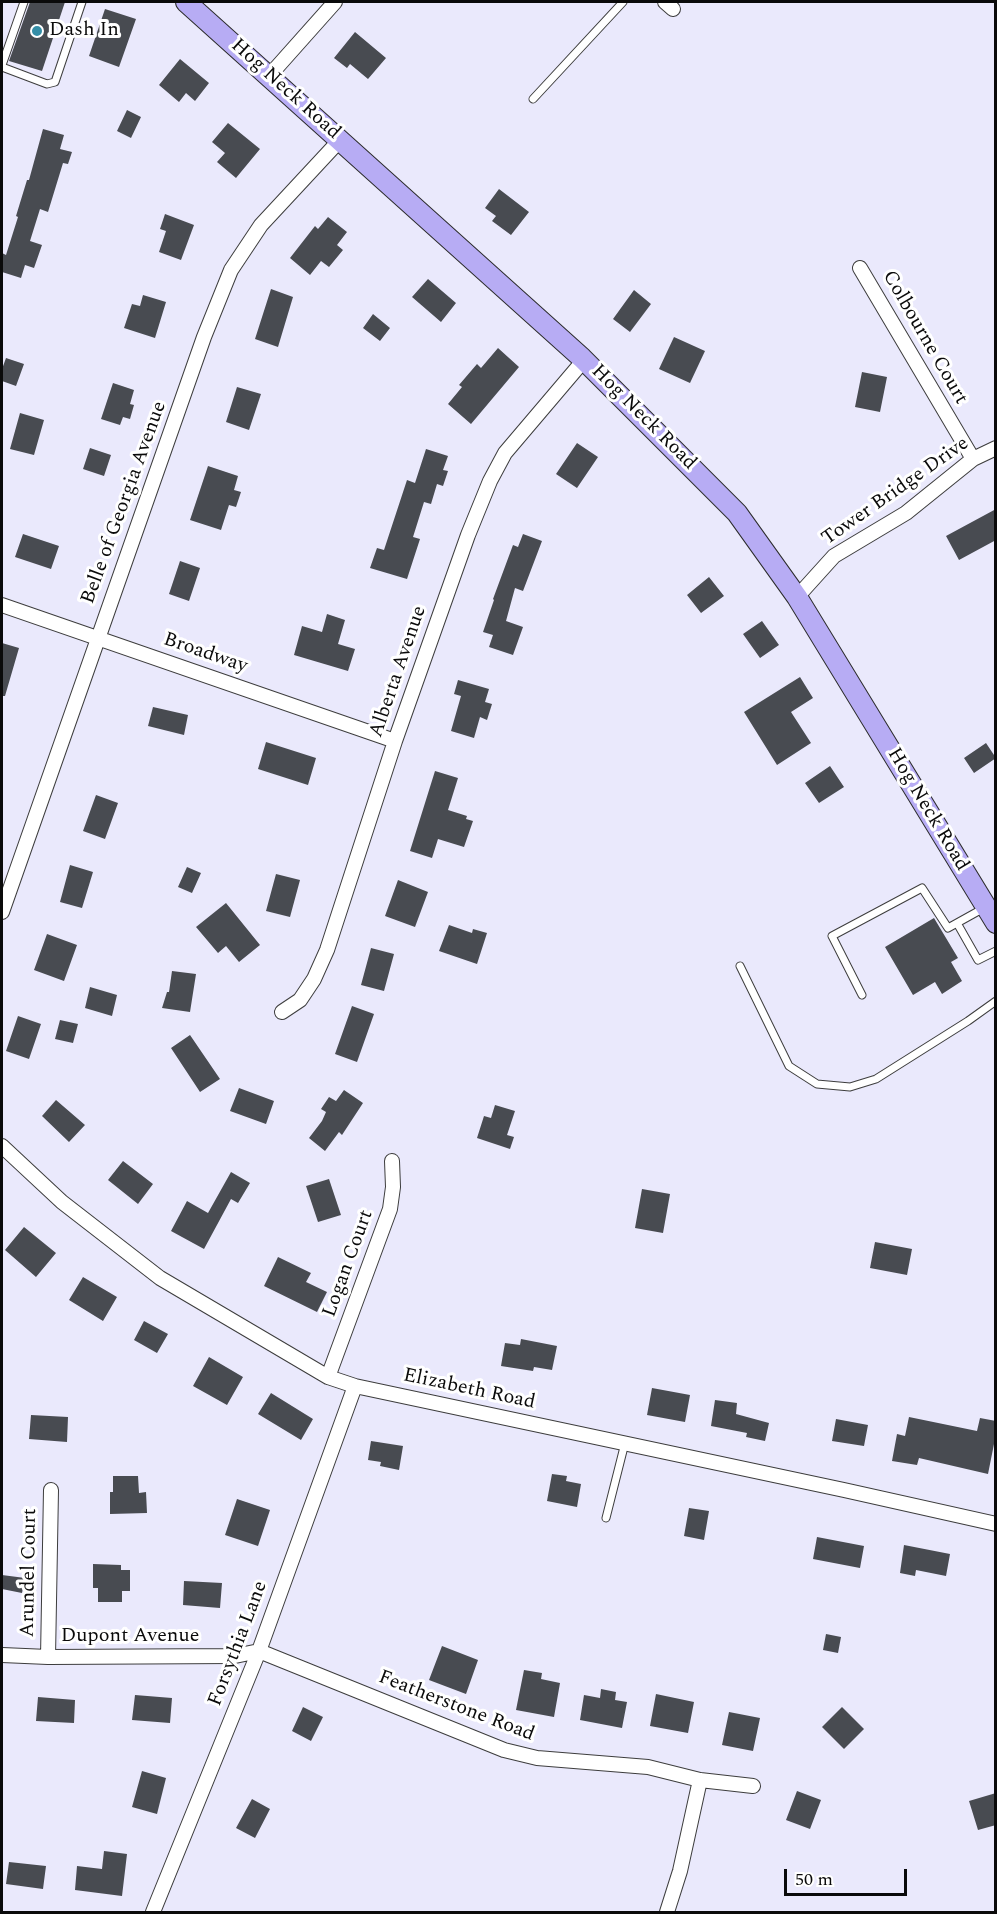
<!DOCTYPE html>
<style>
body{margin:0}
#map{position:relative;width:997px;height:1914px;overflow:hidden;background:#eae9fc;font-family:Spectral,serif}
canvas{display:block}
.frame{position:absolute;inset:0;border:3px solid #0a0a0a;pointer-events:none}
.scale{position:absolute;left:784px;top:1869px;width:123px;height:27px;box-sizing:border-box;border:3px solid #0a0a0a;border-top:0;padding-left:8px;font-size:18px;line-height:21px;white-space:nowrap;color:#0a0a0a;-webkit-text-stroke:4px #fff;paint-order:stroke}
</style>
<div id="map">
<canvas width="997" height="1914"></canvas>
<div class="frame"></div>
<div class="scale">50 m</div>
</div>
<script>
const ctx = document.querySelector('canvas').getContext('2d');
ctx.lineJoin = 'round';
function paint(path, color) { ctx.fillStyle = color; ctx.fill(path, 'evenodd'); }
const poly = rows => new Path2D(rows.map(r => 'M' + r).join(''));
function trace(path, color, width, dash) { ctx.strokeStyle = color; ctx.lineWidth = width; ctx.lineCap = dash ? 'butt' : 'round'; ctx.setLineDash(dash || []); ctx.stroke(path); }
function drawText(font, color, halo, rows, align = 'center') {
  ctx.font = font + ' Spectral,serif'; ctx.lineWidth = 6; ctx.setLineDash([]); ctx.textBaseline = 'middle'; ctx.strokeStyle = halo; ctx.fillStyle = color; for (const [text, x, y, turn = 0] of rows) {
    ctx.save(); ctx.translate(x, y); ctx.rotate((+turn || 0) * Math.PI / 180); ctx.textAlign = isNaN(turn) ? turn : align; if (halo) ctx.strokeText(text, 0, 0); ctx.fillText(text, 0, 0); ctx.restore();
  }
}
paint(poly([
 [30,2,65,2,42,71,9,61],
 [105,9,136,19,119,67,89,56],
 [355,32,386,58,368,79,350,64,347,68,334,58],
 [180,59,209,83,195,101,186,93,179,102,159,85],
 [127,110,141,117,131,138,117,131],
 [228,123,260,149,236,178,217,162,225,153,212,142],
 [43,129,64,135,60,149,72,152,68,164,63,163,48,212,40,209,30,241,42,245,34,268,25,265,21,278,2,272,2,253,6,255,18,217,16,216,27,180,29,180],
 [499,189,529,212,511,235,492,221,496,216,485,208],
 [165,214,194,225,181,260,159,252,166,231,160,229],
 [328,217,347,232,337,245,343,250,329,267,321,261,310,275,290,258,315,226,318,229],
 [428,279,456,303,441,322,412,297],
 [271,289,293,297,278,347,255,339],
 [634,290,651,304,630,332,613,319],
 [143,295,166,302,155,338,124,328,132,304,140,306],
 [373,314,390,328,380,341,363,328],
 [674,337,705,351,690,383,659,369],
 [498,348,519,367,471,424,448,404,462,387,459,385,477,364,481,368],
 [6,358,24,364,16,386,2,381,2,369],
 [862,372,887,377,880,412,855,407],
 [113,383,134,390,130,404,134,405,130,419,123,417,120,425,101,419],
 [237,387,261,394,249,430,226,422],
 [20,413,44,420,34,455,10,449],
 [577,443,598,457,577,488,556,474],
 [90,448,111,455,104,476,83,469],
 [426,449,448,456,443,470,448,471,443,486,437,484,431,504,424,502,413,537,420,539,407,579,370,568,377,548,384,550,407,480,415,483],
 [208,466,238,476,234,490,241,492,236,507,229,505,221,530,190,520],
 [996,509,996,540,959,560,946,536],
 [23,534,59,546,51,569,15,557],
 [523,534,542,541,523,591,515,588,506,621,523,627,513,655,489,647,493,635,483,632,494,600,493,599,513,545,518,547],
 [180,561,200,568,189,601,169,594],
 [709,577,724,596,701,613,687,595],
 [327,614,345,620,338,644,355,649,348,671,294,655,302,626,322,632],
 [762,621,779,645,760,658,743,634],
 [2,643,19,648,5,696,2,696],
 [800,677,813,698,791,712,811,743,777,765,744,712],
 [458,680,489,689,485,702,492,704,487,720,480,717,474,738,451,731,461,696,454,694],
 [153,707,188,715,184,735,148,726],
 [266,742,316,758,308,785,258,769],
 [986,743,996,758,974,773,964,758],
 [830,766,844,787,819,803,805,783],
 [435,771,458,778,448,810,467,816,466,819,473,821,464,847,438,839,432,858,410,851],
 [96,795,118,803,105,839,83,831],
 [70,865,93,872,82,908,60,902],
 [187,867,201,873,192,893,178,887],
 [276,874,300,880,290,917,266,911],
 [398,880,428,892,415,927,385,916],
 [226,903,260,945,239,962,226,946,218,953,196,927],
 [934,918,958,958,951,962,962,981,942,994,935,982,913,995,885,947],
 [449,925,472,933,473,929,487,933,477,964,439,951],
 [47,934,77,945,64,981,34,970],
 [371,948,394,954,384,991,361,985],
 [172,971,196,974,190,1012,162,1008,167,992,169,992],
 [90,987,117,995,112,1016,85,1008],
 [352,1006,374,1014,357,1062,335,1054],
 [18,1016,41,1024,29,1059,6,1051],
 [60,1020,78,1024,73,1043,55,1039],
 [190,1035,220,1079,200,1092,171,1048],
 [239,1088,274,1101,266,1124,230,1111],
 [344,1090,363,1103,342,1135,339,1132,325,1151,309,1138,322,1121,326,1112,321,1109,329,1097,336,1101],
 [56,1100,85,1125,69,1142,42,1116],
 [495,1105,515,1111,507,1135,514,1137,510,1149,477,1138,484,1116,491,1118],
 [123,1161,153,1184,138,1204,108,1180],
 [231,1172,250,1183,238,1203,231,1199,204,1249,171,1231,187,1201,208,1213],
 [329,1179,341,1215,318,1222,306,1186],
 [642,1189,670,1194,663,1233,635,1228],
 [24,1227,56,1253,36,1277,5,1250],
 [875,1242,912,1249,907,1275,870,1268],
 [278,1257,311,1273,306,1282,327,1292,317,1312,264,1286],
 [83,1277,117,1297,103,1321,69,1300],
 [144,1321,168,1334,157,1353,134,1340],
 [521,1339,557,1346,552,1370,534,1367,533,1371,501,1366,505,1343,520,1345],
 [209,1357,243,1377,227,1405,193,1386],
 [652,1388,690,1395,685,1422,647,1415],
 [271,1393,313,1419,301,1440,258,1414],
 [715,1400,737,1403,736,1414,769,1423,765,1441,746,1437,747,1433,711,1426],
 [31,1415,68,1417,67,1442,29,1439],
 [909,1417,977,1431,980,1418,996,1421,996,1434,988,1474,919,1458,917,1465,892,1461,897,1434,905,1436],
 [836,1419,868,1425,864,1446,832,1441],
 [371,1441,403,1446,399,1470,380,1466,381,1462,368,1460],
 [552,1474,567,1476,566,1481,581,1484,577,1507,547,1501],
 [113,1476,138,1476,139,1493,146,1492,147,1513,110,1514,110,1492,113,1492],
 [237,1499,270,1510,258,1546,225,1535],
 [689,1508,709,1511,704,1540,684,1536],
 [817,1537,864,1546,860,1568,813,1559],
 [904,1545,950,1554,946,1576,916,1570,915,1576,900,1573],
 [93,1564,121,1565,121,1570,130,1570,130,1591,122,1591,122,1602,98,1602,98,1588,93,1588],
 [2,1575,25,1578,22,1593,2,1589],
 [184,1581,222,1583,220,1608,183,1605],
 [826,1634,841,1637,838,1653,823,1650],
 [442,1646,478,1660,466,1694,429,1680],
 [524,1670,542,1673,541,1679,560,1683,554,1717,516,1710],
 [601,1689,616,1692,615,1700,627,1702,622,1728,580,1720,584,1695,600,1698],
 [656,1694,694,1702,688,1733,650,1726],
 [135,1695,172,1698,170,1723,132,1720],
 [38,1697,75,1700,74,1723,36,1721],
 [303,1707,323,1717,311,1741,292,1731],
 [842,1707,864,1729,844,1749,822,1727],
 [729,1712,760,1718,753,1751,722,1745],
 [142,1771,166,1778,157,1814,132,1807],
 [797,1791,821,1800,810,1829,786,1820],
 [996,1793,996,1825,978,1830,969,1801],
 [252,1799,270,1809,255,1838,236,1828],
 [104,1851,127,1854,122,1896,75,1890,77,1866,102,1869],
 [9,1862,46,1866,43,1889,6,1884]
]), '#484b51');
const service = poly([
 [2,65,24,2],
 [2,67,47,84,55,82,82,2],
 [533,99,623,2],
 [957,923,978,960,996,951],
 [740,966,789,1066,817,1084,850,1087,876,1079,968,1021,996,1001],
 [862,995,832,936,922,888,948,928,984,908],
 [606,1518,625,1443]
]);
const minor = poly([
 [665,2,673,9],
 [270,75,335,2],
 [860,268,973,459],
 [797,597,834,556,906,513,973,459,996,448],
 [2,605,395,741],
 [2,912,204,337,231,270,261,225,340,140],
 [282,1012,300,1000,314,979,327,950,395,741,468,535,490,481,505,453,584,360],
 [2,1146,62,1202,160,1278,328,1377,355,1386,844,1490,996,1524],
 [328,1377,390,1209,393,1187,392,1161],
 [2,1655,48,1657,235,1656,259,1651,504,1750,537,1758,648,1767,700,1780,753,1786],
 [48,1657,51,1490],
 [153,1912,259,1651,355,1386],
 [667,1912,680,1871,700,1780]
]);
const secondary = poly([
 [186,2,582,358,737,513,797,597,996,923]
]);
trace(service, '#3d3d3d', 9);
trace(minor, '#3d3d3d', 16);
trace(secondary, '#2c2c2c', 22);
trace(service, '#fff', 7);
trace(minor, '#fff', 14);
trace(secondary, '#b7acf4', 20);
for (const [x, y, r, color] of [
 [37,31,6,"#358ea7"]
]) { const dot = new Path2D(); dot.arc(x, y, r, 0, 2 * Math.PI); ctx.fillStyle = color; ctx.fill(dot); trace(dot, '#fff', 2); }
drawText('20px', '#0a0a0a', '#fff', [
 ["Dash In",49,31]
], 'left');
drawText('20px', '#0a0a0a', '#fff', [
 ["Hog Neck Road",285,90,42],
 ["Colbourne Court",924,338,60],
 ["Hog Neck Road",643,418,45],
 ["Tower Bridge Drive",896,492,-35],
 ["Belle of Georgia Avenue",125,503,-70],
 ["Broadway",205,654,19],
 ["Alberta Avenue",399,672,-71],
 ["Hog Neck Road",927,810,59],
 ["Logan Court",349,1264,-70],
 ["Elizabeth Road",469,1390,12],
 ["Arundel Court",30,1573,-89],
 ["Dupont Avenue",130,1637],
 ["Forsythia Lane",239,1644,-69],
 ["Featherstone Road",456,1707,21]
]);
</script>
